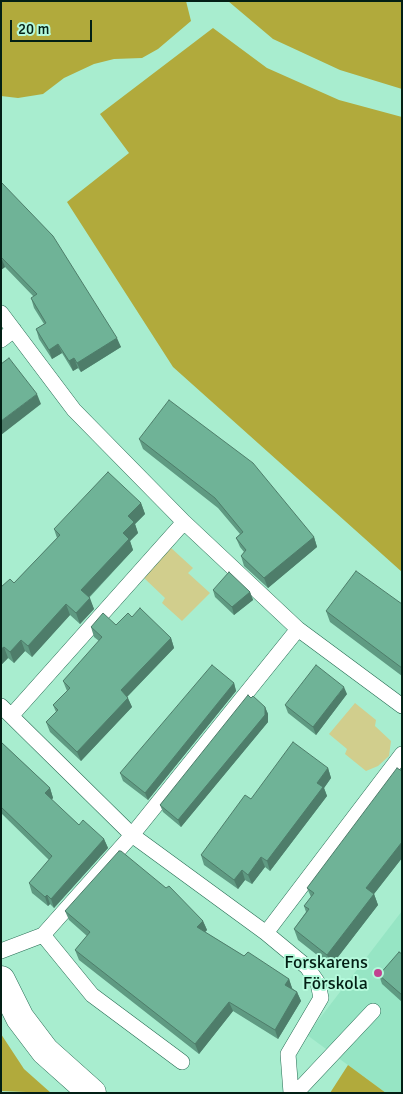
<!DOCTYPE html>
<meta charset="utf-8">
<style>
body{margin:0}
#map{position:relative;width:403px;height:1094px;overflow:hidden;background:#a8edcf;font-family:Signika,sans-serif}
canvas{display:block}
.frame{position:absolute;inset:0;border:2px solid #031f15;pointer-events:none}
.scale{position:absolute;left:10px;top:20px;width:82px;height:22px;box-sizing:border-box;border:2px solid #031f15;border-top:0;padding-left:6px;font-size:15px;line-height:18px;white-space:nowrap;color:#031f15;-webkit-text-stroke:4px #b5fadc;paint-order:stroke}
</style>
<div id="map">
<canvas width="403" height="1094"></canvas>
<div class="frame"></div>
<div class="scale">20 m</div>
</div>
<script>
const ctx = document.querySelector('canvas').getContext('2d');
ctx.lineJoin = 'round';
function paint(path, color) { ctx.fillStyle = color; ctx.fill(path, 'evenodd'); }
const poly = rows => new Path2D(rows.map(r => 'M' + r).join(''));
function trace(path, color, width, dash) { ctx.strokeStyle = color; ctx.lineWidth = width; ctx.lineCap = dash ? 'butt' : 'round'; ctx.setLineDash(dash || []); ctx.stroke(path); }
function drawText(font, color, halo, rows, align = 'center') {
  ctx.font = font + ' Signika,sans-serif'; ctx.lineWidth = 4; ctx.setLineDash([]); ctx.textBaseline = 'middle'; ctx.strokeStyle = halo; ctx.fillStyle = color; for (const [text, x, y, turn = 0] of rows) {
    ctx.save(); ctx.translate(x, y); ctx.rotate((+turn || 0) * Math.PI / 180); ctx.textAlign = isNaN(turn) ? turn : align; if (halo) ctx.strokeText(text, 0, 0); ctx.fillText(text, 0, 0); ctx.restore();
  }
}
paint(poly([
 [402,911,402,1093,386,1093,307,1035]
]), '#96e5c4');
paint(poly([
 [170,547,193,568,188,573,210,593,182,621,162,603,165,598,143,577],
 [355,703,376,720,375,726,391,741,389,756,378,766,366,771,345,754,347,749,329,734]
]), '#d1ce8d');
paint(poly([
 [1,1,186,1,191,21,158,49,142,58,114,59,94,64,64,78,43,94,18,98,1,96],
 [228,1,402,1,402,89,340,70,273,39],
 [213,28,267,68,339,100,402,117,402,572,173,367,67,202,129,153,100,114],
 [1,1034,24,1069,51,1093,1,1091],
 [348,1065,386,1093,330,1093]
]), '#b1aa3c');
const lane = poly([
 [1,313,74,410,184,522,298,629,402,706],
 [1,340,14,330],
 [1,706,132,835,266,933,307,967,318,983,321,998,288,1054,291,1093],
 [12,715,184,522],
 [266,933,402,754],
 [43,935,92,995,182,1062],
 [1,951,43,935,132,835,298,629],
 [296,1093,373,1011]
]);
const street = poly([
 [1,980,20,1018,45,1051,92,1093]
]);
trace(lane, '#266c53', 16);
trace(street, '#266c53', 29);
trace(lane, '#fff', 15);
trace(street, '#fff', 28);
paint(poly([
 [1,182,121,347,81,372,78,368,73,371,62,353,52,359,39,339,36,329,44,324,34,308,31,298,34,297,5,267,1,270],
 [139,439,314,537,317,547,268,588,244,566,241,556,244,552,240,547,236,538,240,534,218,508,143,449],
 [141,503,145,514,135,524,138,533,130,541,133,550,89,598,94,609,80,624,70,615,32,657,25,651,14,663,8,658,1,665,1,587,14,583,57,538,54,529],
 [213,590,250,592,253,600,234,615,215,597],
 [402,604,402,676,330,622,326,611],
 [132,617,171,638,174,648,127,697,132,707,81,761,50,732,46,722,56,712,53,705,67,691,63,681,99,641,94,637,91,627,116,625],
 [234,683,236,691,148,800,123,781,120,773],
 [347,694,316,735,288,713,285,705],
 [251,698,265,707,268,714,268,722,181,827,163,812,160,805],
 [1,742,50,788,53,798,51,800,79,825,104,839,108,848,54,908,50,904,48,906,32,893,29,883,49,860,1,813],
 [328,768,331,778,324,788,327,796,270,871,265,867,252,884,245,880,238,889,204,865,201,855,251,799],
 [402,771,402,858,374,894,378,905,331,966,298,940,294,929,306,912,304,906,311,897,307,888],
 [65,911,203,921,207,930,205,932,244,956,289,979,292,988,297,992,301,1001,278,1039,233,1011,199,1054,79,960,75,950,87,936,69,920],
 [402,954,402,1002,382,984,379,975]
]), '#5f9a82');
paint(poly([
 [1,257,5,267,1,270],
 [117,338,121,347,81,372,77,363],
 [58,344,62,353,52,359,49,350],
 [74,358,78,368,73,371,69,361],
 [37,394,41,404,1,435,1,421],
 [141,503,145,514,135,524,138,533,130,541,133,550,85,601,81,590,123,533,128,516],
 [314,537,317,547,268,588,264,578],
 [250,592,253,600,234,615,232,607],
 [90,598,94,609,80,624,76,613],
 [66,604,70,615,32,657,28,646],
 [171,638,174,648,124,700,121,690],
 [21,640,25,651,14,663,10,652],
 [4,647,8,658,1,665,1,649],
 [234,683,236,691,148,800,145,793],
 [344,687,347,694,316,735,313,727],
 [128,698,132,707,81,761,77,752],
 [265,707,268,714,268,722,181,827,178,820],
 [328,768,331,778,324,788,327,796,270,871,267,861,317,783],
 [50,788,53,798,48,803,45,793],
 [104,839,108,848,54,908,51,899],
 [402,842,402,858,370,899,366,888],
 [261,857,265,867,252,884,248,875],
 [242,870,245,880,238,889,234,880],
 [374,894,378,905,331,966,327,955],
 [47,895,50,904,48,906,45,897],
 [203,921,207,930,200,937,197,927],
 [289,979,292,988,289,994,285,985],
 [297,992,301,1001,278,1039,275,1030],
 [229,1002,233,1011,199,1054,195,1044]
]), '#4e7d6a');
const building = poly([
 [1,182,53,236,117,338,77,363,74,358,69,361,58,344,49,350,36,329,46,323,31,298,37,294,1,257,1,182],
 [9,358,37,394,1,421,1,364,9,358],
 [169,400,253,463,314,537,264,578,241,556,246,550,236,538,243,532,215,498,139,439,169,400],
 [108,472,141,503,128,516,134,522,123,533,129,539,81,590,90,598,76,613,66,604,28,646,21,640,10,652,4,647,1,649,1,587,10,579,14,583,60,535,54,529,108,472],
 [356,571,402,604,402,668,326,611,356,571],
 [229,572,250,592,232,607,213,590,229,572],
 [140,608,171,638,121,690,128,698,77,752,46,722,58,710,53,705,70,688,63,681,102,637,91,627,103,613,116,625,128,613,132,617,140,608],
 [212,665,234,683,145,793,120,773,212,665],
 [316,665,344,687,313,727,285,705,316,665],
 [248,695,251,698,253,696,265,707,265,715,178,820,160,805,248,695],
 [1,742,50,788,45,793,79,825,83,820,104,839,51,899,47,895,45,897,29,883,52,856,1,807,1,742],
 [293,742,328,768,317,783,323,787,267,861,261,857,248,875,242,870,234,880,201,855,245,795,251,799,293,742],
 [397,768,402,771,402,842,366,888,374,894,327,955,294,929,309,909,304,906,314,893,307,888,397,768],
 [119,851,121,851,166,888,169,886,203,921,197,927,244,956,248,952,289,979,285,985,297,992,275,1030,229,1002,195,1044,75,950,90,932,65,911,119,851],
 [399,952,402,954,402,995,379,975,399,952]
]);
paint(building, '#6fb397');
trace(building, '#4e7d6a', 1);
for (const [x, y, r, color] of [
 [378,973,5,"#c14391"]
]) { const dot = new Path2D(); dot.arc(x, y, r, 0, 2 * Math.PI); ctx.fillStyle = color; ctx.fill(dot); trace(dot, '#b5fadc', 2); }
drawText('18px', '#031f15', '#b5fadc', [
 ["Forskarens",368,963],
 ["Förskola",368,984]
], 'right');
</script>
